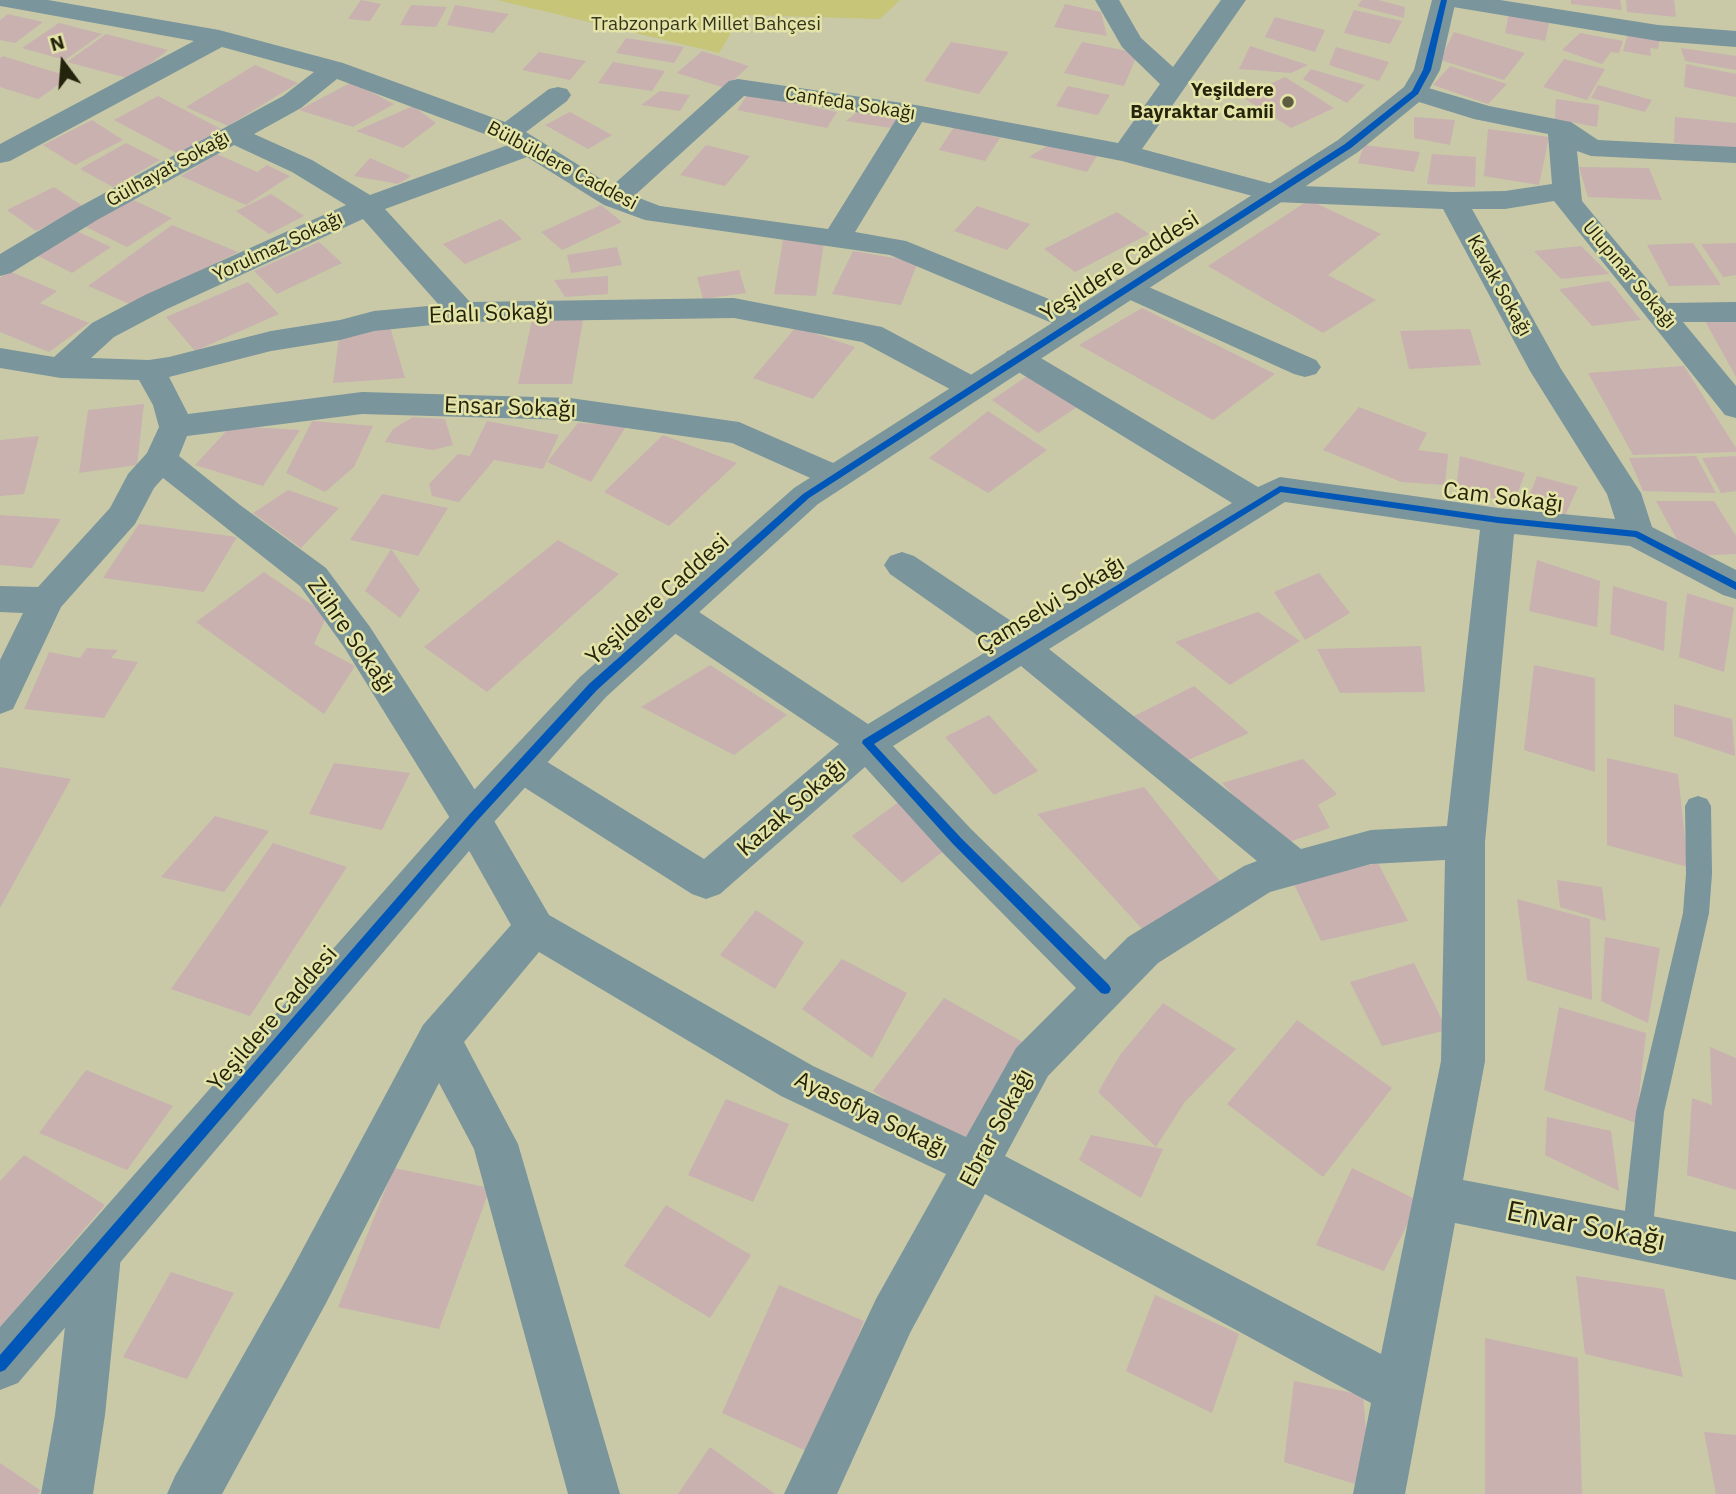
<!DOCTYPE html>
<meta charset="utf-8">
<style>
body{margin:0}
#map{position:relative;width:1736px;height:1494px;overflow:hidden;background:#c9c9a8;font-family:"IBM Plex Sans",sans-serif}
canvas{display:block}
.north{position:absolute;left:28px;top:28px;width:70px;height:70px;-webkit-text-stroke:5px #e4e4a8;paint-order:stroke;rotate:344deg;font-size:19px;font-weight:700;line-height:28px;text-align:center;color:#24230b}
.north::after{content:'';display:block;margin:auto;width:24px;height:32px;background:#24230b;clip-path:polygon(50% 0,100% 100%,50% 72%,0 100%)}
</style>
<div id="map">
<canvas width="1736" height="1494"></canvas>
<div class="north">N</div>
</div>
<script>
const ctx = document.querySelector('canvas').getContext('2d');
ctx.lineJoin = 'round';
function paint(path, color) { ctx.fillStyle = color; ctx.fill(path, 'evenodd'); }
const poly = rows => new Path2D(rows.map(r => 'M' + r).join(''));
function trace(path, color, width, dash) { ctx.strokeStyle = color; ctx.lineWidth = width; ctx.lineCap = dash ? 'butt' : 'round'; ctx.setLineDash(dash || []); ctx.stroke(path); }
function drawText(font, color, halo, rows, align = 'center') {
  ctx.font = font + ' "IBM Plex Sans",sans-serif'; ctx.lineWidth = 5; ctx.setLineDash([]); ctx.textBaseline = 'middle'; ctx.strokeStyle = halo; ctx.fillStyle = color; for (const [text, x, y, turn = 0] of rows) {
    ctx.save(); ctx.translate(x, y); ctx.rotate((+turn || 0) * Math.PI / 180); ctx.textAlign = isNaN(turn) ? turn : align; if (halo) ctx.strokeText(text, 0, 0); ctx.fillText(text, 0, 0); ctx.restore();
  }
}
paint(poly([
 [497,0,900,0,880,19,742,15,719,53]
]), '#c7c578');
paint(poly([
 [361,0,381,4,370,21,348,19],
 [1362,0,1378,0,1405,7,1404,18,1357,6],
 [1571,0,1620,0,1622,10,1571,4],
 [1626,0,1674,0,1676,17,1627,12],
 [1065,4,1101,12,1107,36,1054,27],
 [411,5,447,7,436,27,400,25],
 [455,5,509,14,493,33,447,25],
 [1354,10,1402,21,1390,44,1344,33],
 [1509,13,1550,19,1545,41,1505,33],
 [8,14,43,22,15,43,0,40,0,20],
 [1275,17,1325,30,1315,52,1265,37],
 [59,23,102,34,65,60,22,48],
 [1454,32,1525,53,1504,80,1440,60],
 [1580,33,1623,41,1619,53,1611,52,1602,64,1562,50],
 [1628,33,1660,37,1658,49,1650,48,1651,56,1623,51],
 [106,34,168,50,131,79,67,62],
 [626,38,684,47,674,63,616,53],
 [951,42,1009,52,979,94,924,81],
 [1082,42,1138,53,1124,86,1064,73],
 [1250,46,1308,65,1291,73,1239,69],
 [1336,47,1389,62,1379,81,1329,65],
 [1681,48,1736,56,1736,70,1685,61],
 [702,51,749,66,725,88,677,73],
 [539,52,586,61,570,80,522,70],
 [3,56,70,77,38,99,0,87,0,58],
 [1564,59,1605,69,1587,100,1543,87],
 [613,62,665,71,652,91,598,83],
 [1686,64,1736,74,1736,97,1684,87],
 [255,65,298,83,228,126,186,107],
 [1450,66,1507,84,1488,104,1433,85],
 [1311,69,1365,85,1347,103,1303,79],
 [1285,77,1334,108,1291,128,1242,97],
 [352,82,394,104,353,127,299,110],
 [1598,85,1652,100,1645,112,1591,98],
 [1068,86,1110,95,1098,115,1056,106],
 [660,91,690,95,680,111,641,105],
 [748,94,837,112,827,128,737,110],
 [158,96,221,129,178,154,114,120],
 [1556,99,1599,105,1597,127,1555,119],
 [413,106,436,123,403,148,356,131],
 [570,112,612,135,588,149,545,125],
 [857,112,909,120,904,130,846,121],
 [1414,117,1455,120,1450,145,1414,138],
 [1675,117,1736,123,1736,150,1674,143],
 [92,120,123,140,75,165,43,145],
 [954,127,1000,138,985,161,939,150],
 [1488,129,1549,137,1539,185,1484,176],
 [126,143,160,160,113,187,80,169],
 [1050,144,1097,156,1087,172,1029,157],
 [706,145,750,156,725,186,680,175],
 [1364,145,1420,152,1414,172,1358,163],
 [217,154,257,172,267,165,290,176,246,205,181,176],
 [1432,154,1476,157,1475,187,1427,184],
 [370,158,411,176,398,184,354,176],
 [1579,167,1649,168,1662,200,1588,197],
 [54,187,84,207,36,231,7,210],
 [271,194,304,216,269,234,236,211],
 [129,198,172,218,127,247,84,226],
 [1309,200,1381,234,1328,275,1376,300,1323,333,1208,266],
 [601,205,622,222,562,250,541,232],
 [977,206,1030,224,1007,250,954,231],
 [1117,212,1149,234,1075,272,1044,249],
 [501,219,522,239,465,264,443,244],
 [172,225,238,252,132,305,88,286],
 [77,231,111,247,72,273,38,256],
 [783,240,824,242,816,296,774,294],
 [319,242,342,263,277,294,254,271],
 [1693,243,1721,285,1669,286,1647,245],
 [1736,243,1736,275,1723,277,1701,244],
 [1581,246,1609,274,1561,279,1534,251],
 [617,247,622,265,571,273,567,255],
 [853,251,918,262,901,305,832,294],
 [739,270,746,293,703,299,697,277],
 [9,271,57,291,40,303,89,323,49,352,0,332,0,278],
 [608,276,608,294,565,297,554,280],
 [1609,281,1641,320,1592,326,1559,289],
 [248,282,279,314,195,351,166,317],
 [1142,308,1275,374,1213,420,1079,345],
 [1700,312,1736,314,1736,377],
 [532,320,583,320,572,384,518,384],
 [390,327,405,378,333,383,340,330],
 [796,327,855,347,813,399,753,378],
 [1470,329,1481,365,1409,369,1400,331],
 [1684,366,1736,448,1736,452,1633,455,1588,373],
 [1030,374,1080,405,1038,433,992,400],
 [144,404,137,465,79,473,88,410],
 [1359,407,1427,433,1418,450,1448,454,1445,485,1401,482,1323,450],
 [988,411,1047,450,988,493,929,458],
 [413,417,445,419,453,445,433,450,385,442,393,429],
 [312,421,373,426,354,467,325,492,286,473],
 [487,421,559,435,543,469,494,460,459,502,432,496,429,484,458,454,470,456],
 [578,423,627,425,591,482,547,462],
 [231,426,300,430,263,486,195,465],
 [663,435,737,463,669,526,604,492],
 [39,436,24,494,0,496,0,440],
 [1460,456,1525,473,1514,503,1456,490],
 [1696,456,1716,493,1643,491,1629,458],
 [1736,456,1736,491,1721,493,1702,458],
 [1537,476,1578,487,1565,516,1525,506],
 [288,490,339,508,301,548,253,513],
 [382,494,448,508,418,556,391,549,420,590,400,618,365,591,391,549,350,540],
 [1656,501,1714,501,1736,536,1736,554,1686,556],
 [0,515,61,519,32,568,0,565],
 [139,524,237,537,204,592,103,578],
 [558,540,619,574,487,692,424,647],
 [1537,560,1600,581,1597,627,1529,611],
 [264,572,327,615,314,644,355,666,324,714,196,622],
 [1319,573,1350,613,1305,640,1274,592],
 [1613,586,1667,602,1664,651,1610,634],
 [1687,593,1734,608,1724,672,1679,657],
 [1258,612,1300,641,1230,685,1175,642],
 [1421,646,1425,692,1340,693,1317,649],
 [87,648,118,650,111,658,138,662,104,718,24,709,49,652,80,658],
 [710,665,787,715,734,755,641,707],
 [1534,665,1595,678,1595,772,1524,750],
 [1194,686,1249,733,1179,764,1126,720],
 [1674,704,1732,719,1735,756,1674,736],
 [989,715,1038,771,994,795,945,737],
 [1607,758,1678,774,1688,867,1607,845],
 [1303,759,1337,794,1318,805,1330,828,1280,845,1222,783],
 [334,763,410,773,382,830,309,814],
 [0,767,71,779,0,908],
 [1144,787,1231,895,1155,943,1037,814],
 [907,796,957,841,902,883,852,836],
 [215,816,269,831,224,892,161,877],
 [273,843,347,867,250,1016,171,989],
 [1378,863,1408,921,1321,941,1293,882],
 [1557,880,1602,887,1606,921,1560,907],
 [1517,899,1590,919,1592,1000,1527,980],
 [756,910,804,942,775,989,720,955],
 [1605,937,1660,948,1648,1023,1601,1001],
 [842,959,907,993,872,1058,802,1009],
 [1414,963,1447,1030,1382,1046,1350,982],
 [944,998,1028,1045,959,1148,873,1091],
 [1163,1003,1236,1049,1184,1103,1156,1147,1098,1092,1120,1055],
 [1559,1007,1646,1033,1636,1123,1544,1090],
 [1297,1020,1392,1088,1323,1177,1227,1104],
 [1710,1047,1736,1058,1736,1190,1687,1175,1692,1098,1712,1105],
 [86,1070,173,1106,127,1170,39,1133],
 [726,1099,789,1124,753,1202,688,1175],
 [1547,1117,1611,1131,1619,1191,1545,1155],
 [1091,1135,1163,1149,1141,1198,1079,1160],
 [24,1155,105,1205,0,1327,0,1181],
 [394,1168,490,1188,439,1329,338,1307],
 [1352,1168,1419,1201,1384,1271,1316,1245],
 [666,1205,751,1255,710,1318,624,1266],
 [171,1272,234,1293,187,1379,123,1357],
 [1576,1276,1664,1289,1683,1377,1585,1354],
 [779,1285,864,1321,811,1453,722,1413],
 [1155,1295,1239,1334,1212,1413,1126,1371],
 [1485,1338,1578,1358,1582,1494,1485,1494],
 [1294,1381,1363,1395,1371,1489,1284,1462],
 [1704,1432,1736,1435,1736,1494,1716,1494],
 [710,1447,775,1494,678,1494],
 [0,1463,40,1490,38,1494,0,1494]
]), '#c8b1af');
paint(poly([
 [1698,796,1707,799,1711,806,1712,874,1709,913,1664,1112,1652,1237,1648,1248,1637,1252,1626,1248,1622,1237,1636,1112,1683,913,1686,874,1685,806,1689,799,1698,796]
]), '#7a959b');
paint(poly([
 [0,0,48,0,219,30,343,63,505,122,549,89,558,87,567,89,571,95,567,101,526,132,612,186,729,81,738,79,916,105,1118,143,1160,84,1122,47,1095,0,1119,0,1141,38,1173,67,1221,0,1246,0,1142,149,1276,185,1453,192,1505,191,1552,184,1548,134,1474,119,1406,98,1402,92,1406,86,1415,84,1489,106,1571,122,1598,140,1736,147,1736,163,1591,156,1577,151,1582,201,1667,303,1736,302,1736,322,1683,322,1736,386,1736,418,1725,415,1554,201,1505,209,1472,209,1561,369,1641,493,1652,527,1736,570,1736,599,1723,595,1630,546,1514,534,1485,842,1485,1061,1463,1180,1736,1232,1736,1280,1455,1223,1405,1494,1353,1494,1371,1403,985,1194,910,1333,837,1494,784,1494,876,1299,946,1174,781,1096,539,952,464,1042,518,1144,620,1494,568,1494,474,1149,439,1083,325,1305,222,1494,167,1494,175,1476,291,1271,423,1025,511,925,458,831,344,647,300,586,163,478,154,488,135,524,61,607,13,709,0,714,0,660,23,613,0,612,0,586,38,587,110,508,128,474,147,453,159,427,153,405,139,380,61,378,0,368,0,348,54,357,92,323,145,295,346,205,292,172,234,145,97,220,11,273,0,276,0,254,77,208,283,96,314,72,222,47,10,161,0,163,0,144,194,41,6,7,0,6,0,0],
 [337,79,498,139,508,145,370,195,312,160,254,134,301,108,337,79],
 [744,96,897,118,828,229,660,206,634,196,744,96],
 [922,122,1122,161,1275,202,1443,209,1530,371,1607,494,1615,519,1498,508,1280,477,1258,487,1029,351,1018,348,1007,351,1002,358,1007,365,1232,503,1023,629,914,556,902,552,890,556,884,565,890,574,994,647,868,724,687,604,674,601,661,604,656,614,661,624,839,744,704,859,536,755,522,750,508,755,503,766,508,777,692,894,706,899,720,894,865,767,943,853,1076,988,1016,1048,966,1137,813,1066,549,915,486,807,370,627,326,568,240,505,179,456,187,436,362,414,570,420,732,443,835,489,847,485,852,477,847,469,739,422,570,398,362,392,188,414,169,377,271,351,340,340,374,331,462,322,734,318,862,342,961,395,972,399,983,395,988,388,983,381,882,327,734,298,470,302,385,209,527,157,604,205,645,220,890,255,1064,328,1075,331,1086,328,1090,321,1086,314,906,241,855,232,922,122],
 [363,219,439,305,374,311,340,320,271,331,169,357,149,360,91,358,114,337,167,309,363,219],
 [1285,502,1480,530,1447,826,1371,830,1301,849,1049,649,1285,502],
 [1021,666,1257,861,1244,866,1128,937,1105,960,971,829,893,746,1021,666],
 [1445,860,1441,1061,1381,1354,1005,1156,1048,1076,1158,963,1270,892,1371,864,1445,860],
 [1441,0,1500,0,1658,25,1736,31,1736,47,1658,41,1453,7,1444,5,1441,0],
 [1128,278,1316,360,1321,367,1316,374,1305,377,1294,374,1117,294,1113,287,1117,280,1128,278],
 [97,1232,114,1239,121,1256,105,1415,93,1494,41,1494,55,1415,73,1256,80,1239,97,1232]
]), '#7a959b');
paint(poly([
 [1432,0,1456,0,1440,70,1424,98,1358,152,818,504,606,697,486,831,18,1383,0,1390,0,1327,458,807,580,677,794,488,1338,140,1404,87,1414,70,1432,0]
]), '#7a959b');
paint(poly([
 [1441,0,1447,0,1431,70,1418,94,1351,148,809,498,597,690,476,822,5,1370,0,1372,0,1355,468,816,589,684,803,494,1345,144,1412,91,1423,70,1441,0],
 [1280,486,1498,517,1637,531,1736,582,1736,590,1635,537,1498,523,1281,492,874,744,961,838,1109,985,1111,989,1109,993,1105,994,1101,993,953,844,862,743,863,740,1280,486]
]), '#0057b8');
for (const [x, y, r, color] of [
 [1288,102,7,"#5e5d42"]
]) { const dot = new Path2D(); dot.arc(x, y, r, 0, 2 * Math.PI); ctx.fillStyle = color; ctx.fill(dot); trace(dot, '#e4e4a8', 2.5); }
drawText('19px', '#36361e', '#e4e4a8', [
 ["Trabzonpark Millet Bahçesi",706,25]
]);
drawText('bold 19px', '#24230b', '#e4e4a8', [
 ["Yeşildere",1274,91],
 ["Bayraktar Camii",1274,113]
], 'right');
drawText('19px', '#24230b', '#e4e4a8', [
 ["Canfeda Sokağı",850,104,9],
 ["Bülbüldere Caddesi",562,166,28],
 ["Gülhayat Sokağı",168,169,-29],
 ["Yorulmaz Sokağı",278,247,-25],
 ["Ulupınar Sokağı",1629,275,50],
 ["Kavak Sokağı",1499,286,61]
]);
drawText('23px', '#24230b', '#e4e4a8', [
 ["Yeşildere Caddesi",1120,267,-33],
 ["Edalı Sokağı",491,314,-2],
 ["Ensar Sokağı",510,408,2],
 ["Cam Sokağı",1503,498,7],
 ["Yeşildere Caddesi",658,600,-42],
 ["Çamselvi Sokağı",1051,605,-31],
 ["Zühre Sokağı",351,636,55],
 ["Kazak Sokağı",792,808,-41],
 ["Yeşildere Caddesi",273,1019,-49],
 ["Ayasofya Sokağı",871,1115,26],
 ["Ebrar Sokağı",997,1128,-62]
]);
drawText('28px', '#24230b', '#e4e4a8', [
 ["Envar Sokağı",1586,1227,11]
]);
</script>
